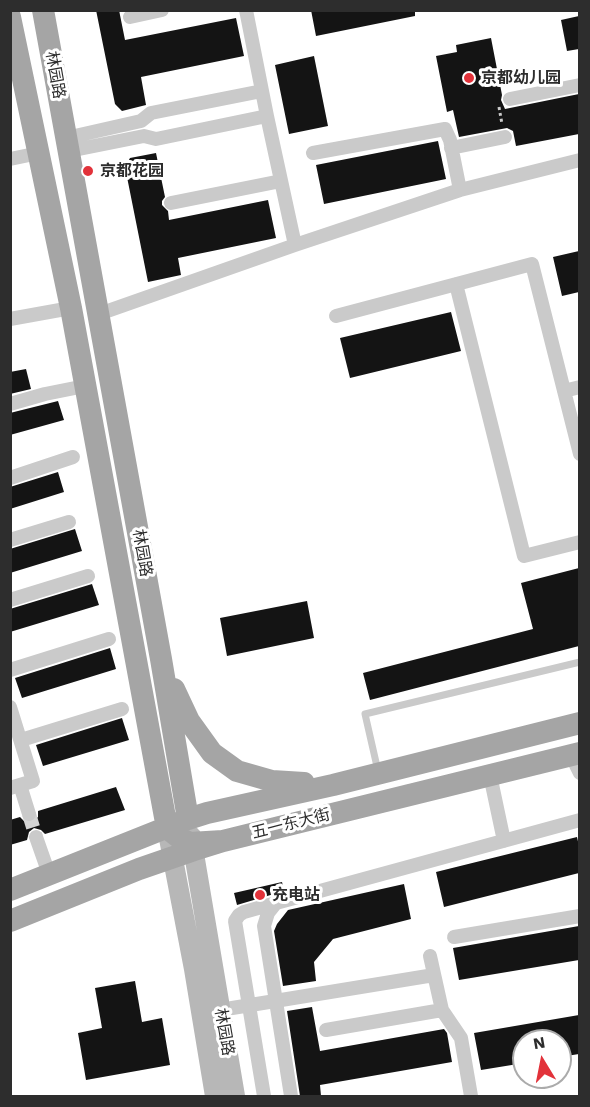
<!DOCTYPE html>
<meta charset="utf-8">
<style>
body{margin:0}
#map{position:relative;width:590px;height:1107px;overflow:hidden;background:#fff;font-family:"Work Sans",sans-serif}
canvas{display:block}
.frame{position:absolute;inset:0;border:12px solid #2d2d2d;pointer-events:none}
.north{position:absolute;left:512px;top:1029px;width:60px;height:60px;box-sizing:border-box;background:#fff;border:2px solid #ababab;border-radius:50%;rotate:350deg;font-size:16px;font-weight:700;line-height:24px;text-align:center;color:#2d2d2d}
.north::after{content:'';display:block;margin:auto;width:21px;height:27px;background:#e2323a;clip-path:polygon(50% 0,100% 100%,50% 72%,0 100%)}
</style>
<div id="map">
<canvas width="590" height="1107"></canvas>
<div class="frame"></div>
<div class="north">N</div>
</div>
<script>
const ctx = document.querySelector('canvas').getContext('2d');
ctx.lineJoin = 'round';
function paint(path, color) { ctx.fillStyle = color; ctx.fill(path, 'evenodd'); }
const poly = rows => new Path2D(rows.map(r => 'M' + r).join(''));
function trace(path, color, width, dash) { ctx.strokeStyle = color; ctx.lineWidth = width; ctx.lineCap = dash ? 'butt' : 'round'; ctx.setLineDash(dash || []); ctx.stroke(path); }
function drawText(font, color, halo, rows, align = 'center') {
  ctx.font = font + ' "Work Sans","Noto Sans SC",sans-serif'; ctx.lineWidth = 6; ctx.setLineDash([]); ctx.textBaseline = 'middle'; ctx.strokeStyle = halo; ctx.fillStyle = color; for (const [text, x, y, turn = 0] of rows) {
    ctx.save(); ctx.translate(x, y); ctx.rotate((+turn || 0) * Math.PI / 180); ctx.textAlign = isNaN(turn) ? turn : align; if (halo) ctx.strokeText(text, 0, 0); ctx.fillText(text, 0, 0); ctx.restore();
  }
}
paint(poly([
 [96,10,119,10,125,40,236,18,244,56,141,77,146,105,122,111,115,104],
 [311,10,415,10,415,16,316,36],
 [579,16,579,49,567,51,561,20],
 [491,38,502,95,501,100,505,109,579,94,579,134,516,146,513,131,507,128,459,137,453,110,447,112,436,56,457,52,456,45],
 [314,56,328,126,289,134,275,65],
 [438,141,446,179,324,204,316,165],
 [156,153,165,197,162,201,162,205,168,211,169,220,268,200,276,238,178,258,181,275,148,282,125,167,130,158],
 [579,251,579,292,562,296,553,257],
 [451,312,461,351,350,378,340,338],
 [26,369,31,389,10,394,10,372],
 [58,401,64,420,10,435,10,413],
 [58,472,64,492,10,509,10,487],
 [75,529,82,551,10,573,10,549],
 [579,568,579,646,370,700,363,673,533,629,521,583],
 [92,584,99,605,10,632,10,609],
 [307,601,314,638,227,656,220,618],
 [110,648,116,669,22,698,15,678],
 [122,718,129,740,43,766,36,745],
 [116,787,125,810,45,834,41,830,34,828,29,832,27,840,10,845,10,820,20,817,26,823,32,822,38,817,38,811],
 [577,837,579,846,579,873,444,907,436,872],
 [282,882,284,891,237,905,234,893],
 [404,884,411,919,333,939,314,962,316,981,283,986,274,931,277,924,288,910],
 [579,926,579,960,459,980,453,948],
 [135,981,142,1022,162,1018,170,1065,86,1080,78,1033,102,1028,95,988],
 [312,1007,320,1051,444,1029,447,1033,452,1062,320,1085,321,1096,300,1096,287,1011],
 [579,1015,579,1054,560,1057,560,1041,524,1041,524,1063,481,1070,474,1033]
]), '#141414');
trace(poly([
 [29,814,36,837]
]), '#d5d5d5', 14, [14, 7]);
trace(poly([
 [499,107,502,124]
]), '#cacaca', 3, [3, 3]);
trace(poly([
 [378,771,365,714,580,662]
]), '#cacaca', 7);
trace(poly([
 [246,10,267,116,295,245],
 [130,17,162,10],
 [510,99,580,85],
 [66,138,141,121,151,113,262,91],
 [451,148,505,137],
 [69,151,144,136,156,139,267,116],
 [313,153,445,129,450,140,460,190],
 [10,159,39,153],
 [171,203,281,181],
 [456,284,524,556,580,542],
 [99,314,295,245,460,190,580,160],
 [336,316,532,264,580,454],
 [10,319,71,308],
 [564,391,580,387],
 [10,404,45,394,85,386],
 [10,478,73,457],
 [10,540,69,522],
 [10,600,88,576],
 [10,670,109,639],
 [10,707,33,781,10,788],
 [21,740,122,709],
 [571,755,580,773],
 [490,775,504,841],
 [20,785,29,814],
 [36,837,49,874],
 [454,937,580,916],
 [430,956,442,1010,461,1038,471,1096],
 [220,1010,434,975],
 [326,1030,442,1010],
 [264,1096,235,921,239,915,244,912,276,903],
 [291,1096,264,926,268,913,276,903,580,820]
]), '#cacaca', 14);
trace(poly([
 [167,828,194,969,215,1096],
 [191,836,235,1096]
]), '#b7b7b7', 20);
trace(poly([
 [43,10,161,659,188,819],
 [10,17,71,308,167,828,181,839,190,843,223,841],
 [174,689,189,721,212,753,237,771,272,781,304,783],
 [10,890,188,819,207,813,333,785,580,723],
 [10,921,139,869,194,850,223,841,580,753]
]), '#a5a5a5', 22);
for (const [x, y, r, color] of [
 [469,78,6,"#e2323a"],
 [88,171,6,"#e2323a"],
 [260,895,6,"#e2323a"]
]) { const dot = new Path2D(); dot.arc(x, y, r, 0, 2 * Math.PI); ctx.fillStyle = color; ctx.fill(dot); trace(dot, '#fff', 2); }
drawText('16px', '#2d2d2d', '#fff', [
 ["林园路",55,75,80],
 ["林园路",142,553,80],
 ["五一东大街",291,824,-14],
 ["林园路",224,1032,80]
]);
drawText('bold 16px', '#2d2d2d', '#fff', [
 ["京都幼儿园",481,78],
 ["京都花园",100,171],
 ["充电站",272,895]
], 'left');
</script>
